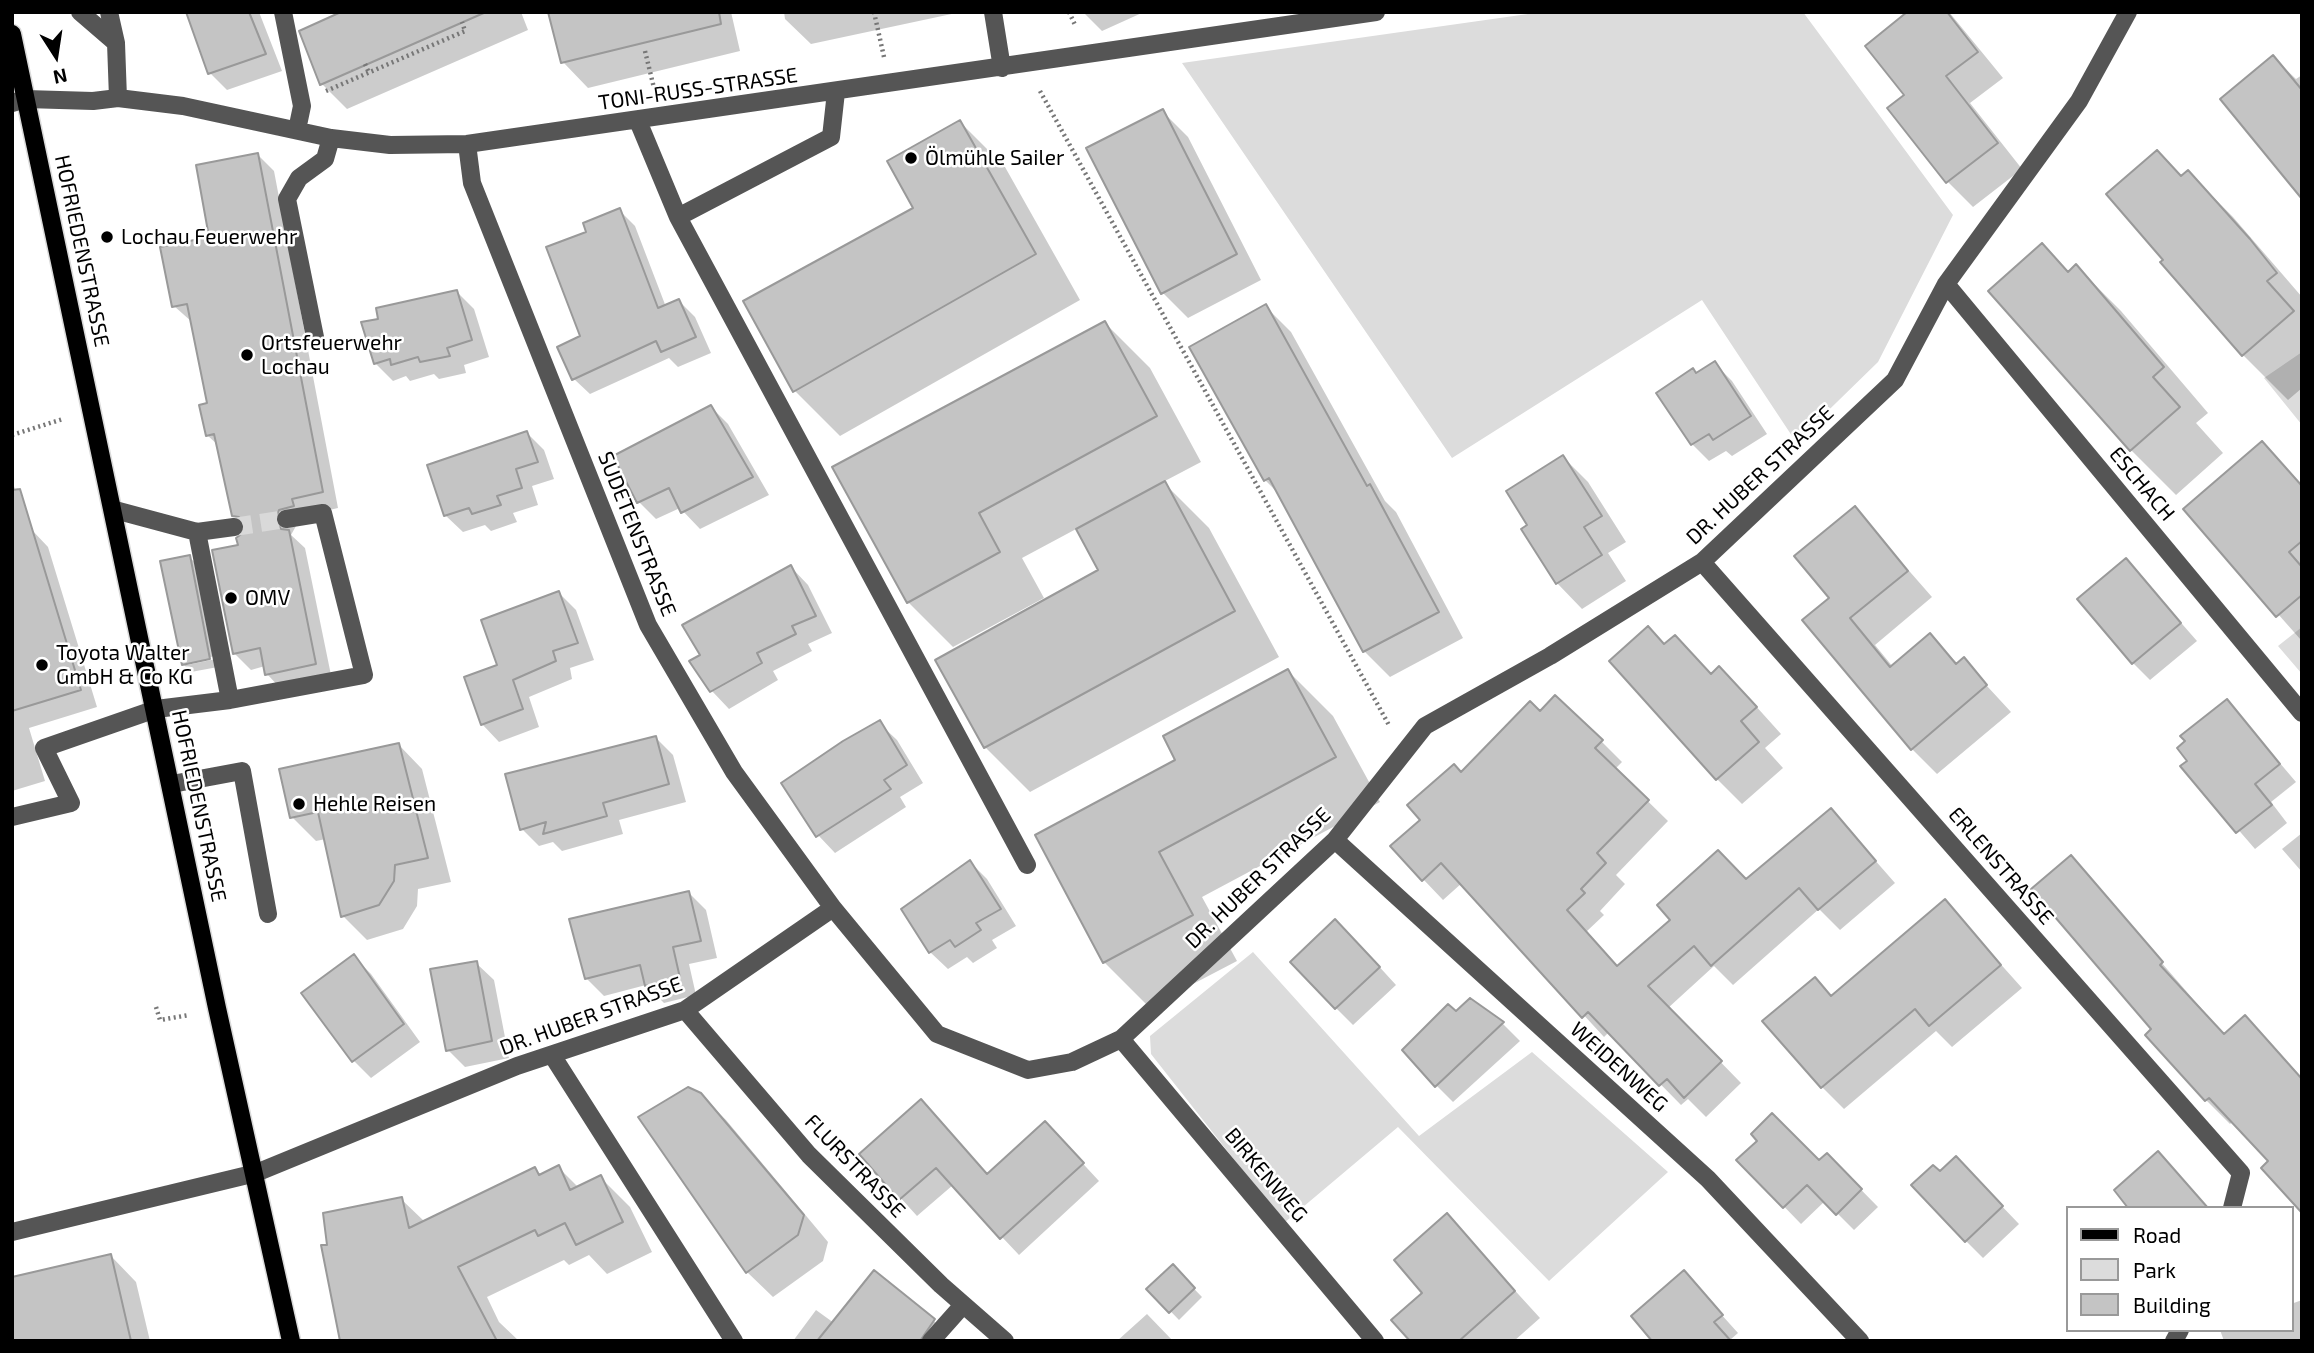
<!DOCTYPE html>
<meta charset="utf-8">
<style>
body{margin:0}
#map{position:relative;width:2314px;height:1353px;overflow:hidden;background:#fff;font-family:"Exo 2",sans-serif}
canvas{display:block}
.frame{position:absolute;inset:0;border:14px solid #000;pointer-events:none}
.legend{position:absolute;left:2066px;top:1206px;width:228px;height:126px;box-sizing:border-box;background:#fff;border:2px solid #999;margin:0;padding:9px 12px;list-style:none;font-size:21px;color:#000}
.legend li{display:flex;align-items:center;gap:14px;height:35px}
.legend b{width:35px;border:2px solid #999}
.north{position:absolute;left:21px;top:21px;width:70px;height:70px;-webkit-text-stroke:5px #fff;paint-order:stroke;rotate:168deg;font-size:19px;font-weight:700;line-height:28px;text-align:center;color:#000}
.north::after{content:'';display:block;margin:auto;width:24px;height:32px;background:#000;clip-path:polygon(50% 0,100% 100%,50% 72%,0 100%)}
</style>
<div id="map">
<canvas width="2314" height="1353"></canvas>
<div class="frame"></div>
<ul class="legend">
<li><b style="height:9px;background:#000"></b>Road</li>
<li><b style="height:19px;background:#dcdcdc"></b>Park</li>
<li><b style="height:19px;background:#c4c4c4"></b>Building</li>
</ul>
<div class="north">N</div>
</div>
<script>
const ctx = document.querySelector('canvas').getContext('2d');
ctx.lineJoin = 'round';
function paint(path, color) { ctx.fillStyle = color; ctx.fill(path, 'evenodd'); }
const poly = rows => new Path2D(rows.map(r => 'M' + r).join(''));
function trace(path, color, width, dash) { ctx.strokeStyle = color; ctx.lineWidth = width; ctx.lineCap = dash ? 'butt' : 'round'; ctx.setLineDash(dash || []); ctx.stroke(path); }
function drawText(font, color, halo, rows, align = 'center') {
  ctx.font = font + ' "Exo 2",sans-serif'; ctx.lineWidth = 5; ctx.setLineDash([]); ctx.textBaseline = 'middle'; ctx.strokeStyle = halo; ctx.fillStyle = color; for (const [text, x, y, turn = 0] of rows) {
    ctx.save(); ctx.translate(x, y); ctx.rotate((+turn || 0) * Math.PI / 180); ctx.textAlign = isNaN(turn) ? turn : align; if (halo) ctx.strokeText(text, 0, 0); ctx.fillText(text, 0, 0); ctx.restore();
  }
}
paint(poly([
 [1542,12,1803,12,1953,215,1878,362,1796,442,1702,300,1452,458,1182,63],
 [2302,352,2302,425,2264,378],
 [2302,627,2302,674,2278,646],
 [1253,952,1419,1136,1532,1052,1668,1172,1549,1281,1398,1127,1284,1223,1151,1054,1150,1036]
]), '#dcdcdc');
paint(poly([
 [188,12,259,12,282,71,227,90,210,73],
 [346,12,521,12,528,30,347,109,322,84],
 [550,12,731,12,740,51,588,88,563,62],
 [784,12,961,12,811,44,785,19],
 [1083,12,1144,12,1102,31],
 [1910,12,1949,12,2003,78,1970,103,2022,169,1973,207,1948,182,1890,108,1906,96],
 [2273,57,2296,79,2302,75,2302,196],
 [1163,112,1188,137,1261,280,1188,318,1163,293],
 [960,122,1005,167,1080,300,840,436,795,391,916,208],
 [2157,152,2183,177,2188,172,2233,217,2302,297,2302,388,2288,400,2243,355,2163,262,2166,260],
 [258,155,274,171,338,508,308,515,296,526,291,535,305,548,332,680,283,691,267,674,265,666,251,670,234,653,240,546,246,528,233,515,219,446,207,435,209,405,192,322,174,306],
 [619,210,635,226,666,307,679,301,695,317,711,353,678,367,669,358,590,394,574,379,582,337,589,233],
 [2042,246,2069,273,2076,266,2121,311,2208,413,2196,423,2223,453,2176,495,2131,450,1990,291],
 [457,292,474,309,489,357,464,365,466,373,439,379,434,374,410,381,406,376,393,381,376,364,363,323,380,320],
 [1265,306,1291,332,1385,501,1396,512,1463,638,1390,677,1364,651,1281,496,1265,480],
 [1105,323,1150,368,1201,462,1163,482,1209,528,1279,657,1030,792,985,747,1101,571,1078,528,1022,558,1044,598,953,647,908,602],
 [1715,364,1732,381,1767,434,1732,456,1726,451,1709,461,1692,444,1697,375],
 [711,407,728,424,769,495,700,529,680,508,656,519,639,502],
 [527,433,544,450,554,479,532,486,538,505,513,513,517,522,491,531,485,525,463,532,445,515],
 [2262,443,2302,485,2301,640,2185,509],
 [1563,457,1588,482,1626,542,1608,553,1626,581,1582,609,1557,583,1530,526],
 [12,480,28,530,31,529,48,547,97,707,29,728,45,781,12,791],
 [1854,508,1932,597,1875,645,1893,667,1930,636,1958,664,1963,660,2011,712,1937,774,1912,749,1831,598],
 [189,557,198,565,215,656,187,662,187,665,216,659,218,667,191,672,183,664],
 [2126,560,2197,641,2150,680,2133,663],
 [791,567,808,585,832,633,808,644,812,651,773,671,778,680,729,709,712,691,692,661,702,655],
 [559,593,576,610,594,660,570,668,572,679,529,697,539,727,499,742,482,724,499,666],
 [1648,628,1665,645,1675,637,1712,675,1745,694,1781,734,1765,748,1783,768,1742,804,1717,779],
 [1288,671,1333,716,1380,802,1202,897,1237,961,1149,1007,1104,962,1178,761],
 [2227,701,2296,782,2271,802,2287,823,2255,849,2183,766,2189,761],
 [1541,713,1601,741,1622,762,1615,769,1668,821,1616,875,1625,884,1600,911,1604,915,1586,932,1618,967,1747,881,1831,810,1895,883,1840,930,1819,909,1733,985,1714,966,1668,1008,1741,1083,1706,1117,1688,1099,1681,1105,1609,1032,1604,1037,1462,883,1443,900,1423,879,1422,820,1462,774],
 [879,723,897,740,923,783,900,797,906,807,835,853,818,835],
 [656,738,673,755,686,802,619,820,623,834,562,851,553,842,539,846,522,829],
 [398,744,422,769,451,882,418,889,417,906,403,929,367,940,343,916,326,839,316,841,292,817],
 [2302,833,2302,872,2282,849],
 [2071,858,2225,1036,2268,1041,2302,1078,2302,1210,2270,1161,2233,1121,2230,1124,2206,1100,2147,1035,2154,1029],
 [970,862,987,879,1016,926,992,940,997,948,973,963,967,957,948,969,930,952],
 [689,893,706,910,717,958,689,964,696,995,664,1003,646,985,604,996,586,978],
 [1945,902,2022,988,1952,1047,1936,1031,1844,1109,1822,1087,1815,979,1832,997],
 [1353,938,1396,985,1353,1025,1336,1008],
 [354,957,371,974,420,1042,371,1078,354,1061],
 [476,963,494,980,509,1058,465,1067,448,1050],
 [1470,1001,1503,1024,1520,1041,1453,1102,1436,1085,1456,1014],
 [699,1094,726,1120,828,1242,823,1261,773,1297,747,1272],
 [921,1101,988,1175,1062,1141,1099,1181,1019,1255,953,1185,917,1216,861,1154],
 [1827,1155,1878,1207,1854,1230,1825,1201,1801,1224,1739,1160,1819,1162],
 [558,1167,579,1188,600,1177,630,1207,652,1252,607,1274,589,1255,569,1265,564,1260,487,1297,499,1322,519,1341,342,1341,329,1246,401,1199,425,1222,534,1169,541,1176],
 [1973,1176,2019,1224,1983,1258,1966,1241],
 [1447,1216,1540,1318,1514,1341,1412,1341],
 [111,1256,136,1282,150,1341,12,1341],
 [1173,1267,1202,1297,1179,1320,1149,1289],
 [1684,1273,1738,1333,1730,1340,1654,1341],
 [2302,1300,2302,1341,2224,1341,2220,1330,2291,1330,2291,1304],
 [816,1310,834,1323,930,1317,946,1333,940,1341,793,1341],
 [1147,1314,1173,1341,1117,1341]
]), '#0003');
const building = poly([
 [186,12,249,12,266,54,208,74,186,12],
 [341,12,486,12,320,85,299,31,341,12],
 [548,12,719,12,721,24,561,63,548,12],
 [1907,12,1947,12,1978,52,1946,76,1998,143,1946,183,1887,108,1904,95,1865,46,1907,12],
 [2273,55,2302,90,2302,199,2220,99,2273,55],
 [1163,109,1237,254,1161,294,1086,148,1163,109],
 [960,120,1036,254,793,392,743,301,913,208,887,161,960,120],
 [2157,150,2181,176,2188,170,2250,239,2277,273,2267,281,2294,311,2242,356,2160,262,2163,260,2106,194,2157,150],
 [258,153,323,492,292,499,294,506,279,510,275,520,281,529,289,530,316,664,265,675,260,648,233,654,212,550,238,545,236,538,244,532,245,525,239,517,232,516,214,434,206,436,199,405,207,403,187,304,172,307,160,247,209,237,196,165,258,153],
 [620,208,658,308,679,299,696,337,661,352,656,341,572,380,557,347,580,336,546,247,586,232,583,223,620,208],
 [2042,243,2068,272,2076,264,2164,367,2153,377,2180,407,2130,451,1988,291,2042,243],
 [457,290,472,340,447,348,450,356,420,362,418,357,391,365,390,359,374,364,361,322,378,319,376,308,457,290],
 [1266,304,1367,486,1370,484,1439,612,1363,652,1269,478,1264,481,1189,347,1266,304],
 [1105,321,1157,416,979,513,1000,552,907,603,832,467,1105,321],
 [1715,361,1751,416,1713,440,1709,434,1691,445,1656,393,1693,368,1696,373,1715,361],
 [711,405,753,477,681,513,669,488,637,503,613,456,711,405],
 [527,431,538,462,516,469,522,488,497,496,501,505,472,514,469,508,444,516,427,465,527,431],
 [2262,441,2302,486,2302,541,2289,552,2302,567,2302,595,2276,617,2183,509,2262,441],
 [1563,455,1602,516,1584,527,1602,555,1556,584,1521,529,1527,525,1506,491,1563,455],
 [1165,481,1235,611,984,748,935,660,1098,570,1076,529,1165,481],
 [20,489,81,690,12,711,12,490,20,489],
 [1855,506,1908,571,1850,618,1890,667,1930,633,1956,664,1964,657,1987,685,1911,750,1802,620,1829,598,1794,556,1855,506],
 [190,555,210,659,182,665,160,561,190,555],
 [2126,558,2181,623,2132,664,2077,599,2126,558],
 [791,565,816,616,792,626,796,634,757,653,762,663,710,692,689,661,700,655,682,625,791,565],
 [559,591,578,643,553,651,556,661,513,680,523,709,481,725,464,677,497,665,481,620,559,591],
 [1648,626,1664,644,1675,635,1711,674,1719,666,1757,707,1741,721,1759,742,1716,780,1609,661,1648,626],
 [1288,669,1336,757,1159,852,1193,915,1103,963,1035,835,1175,760,1163,736,1288,669],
 [1555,695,1603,740,1595,748,1649,800,1597,853,1606,863,1581,889,1585,893,1567,910,1617,966,1670,920,1657,905,1718,850,1746,879,1831,808,1876,861,1818,910,1799,888,1711,966,1694,946,1648,986,1722,1061,1684,1098,1667,1079,1659,1086,1588,1012,1582,1018,1441,863,1422,881,1390,846,1420,820,1407,805,1454,764,1461,772,1530,701,1540,711,1555,695],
 [2227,699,2280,764,2255,784,2272,805,2236,833,2180,766,2187,761,2177,748,2185,741,2180,736,2227,699],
 [880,720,907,765,884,780,891,789,816,837,781,783,843,741,880,720],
 [656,736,669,784,603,803,607,816,543,834,546,822,520,830,505,774,656,736],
 [399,743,428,858,395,865,394,881,379,905,341,917,318,812,290,818,279,769,399,743],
 [2071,855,2163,962,2160,965,2224,1034,2245,1015,2302,1079,2302,1213,2261,1168,2268,1161,2209,1098,2205,1101,2145,1035,2151,1029,2031,889,2071,855],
 [970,860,1001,909,976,923,981,930,955,947,950,940,929,953,901,909,970,860],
 [689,891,701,941,673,947,680,978,645,986,640,965,585,979,569,919,689,891],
 [1945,899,2001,965,1929,1026,1915,1009,1821,1088,1762,1021,1815,977,1831,996,1945,899],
 [1335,919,1380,967,1335,1009,1290,962,1335,919],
 [354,954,404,1024,352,1062,301,993,354,954],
 [477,961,492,1041,446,1051,430,969,477,961],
 [1470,998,1504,1022,1435,1087,1402,1050,1448,1004,1456,1011,1470,998],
 [688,1087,701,1093,804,1215,798,1235,746,1273,638,1117,688,1087],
 [921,1099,987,1174,1045,1121,1084,1163,1000,1239,936,1168,899,1200,859,1154,921,1099],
 [1772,1113,1819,1160,1827,1153,1862,1189,1836,1215,1807,1185,1783,1208,1736,1160,1757,1141,1751,1134,1772,1113],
 [2158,1151,2208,1208,2128,1208,2114,1190,2158,1151],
 [1956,1156,2003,1206,1965,1242,1911,1185,1933,1165,1940,1171,1956,1156],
 [559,1165,570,1190,601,1175,623,1222,576,1245,565,1223,538,1236,535,1230,458,1267,497,1341,340,1341,321,1245,327,1245,323,1213,402,1197,409,1228,535,1167,539,1175,559,1165],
 [1447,1213,1515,1291,1459,1341,1410,1341,1391,1320,1422,1293,1394,1260,1447,1213],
 [111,1254,131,1341,12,1341,12,1277,111,1254],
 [1173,1264,1195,1288,1169,1313,1146,1289,1173,1264],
 [874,1270,935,1319,920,1341,817,1341,874,1270],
 [1684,1270,1723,1315,1714,1322,1731,1341,1652,1341,1631,1316,1684,1270]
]);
paint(building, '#c4c4c4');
trace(building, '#999', 2);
trace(poly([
 [234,527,286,519]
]), '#d9d9d9', 18, [18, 9]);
const major = poly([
 [12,34,217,1008,291,1341]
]);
trace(major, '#dbdbdb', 21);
trace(poly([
 [874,12,884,57],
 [1069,12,1076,27],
 [645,51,654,88],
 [365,64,369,73],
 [326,91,465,31,462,22],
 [1040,91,1390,727],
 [12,435,63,419],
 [156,1007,160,1020,189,1015]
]), '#777', 4.5, [2, 3.5]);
trace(poly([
 [80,12,116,43],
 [109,12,116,43,118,98],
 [283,12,302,106,297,130],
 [993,12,1002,68],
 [12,103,26,99,93,101,118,98,183,106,331,138,390,145,467,144,1376,12],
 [638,121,678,217,831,137,836,92],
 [467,144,472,183,648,625,734,772,833,908],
 [678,217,1027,865],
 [1946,284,2302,713],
 [316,342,287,199,299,178,325,159,331,138],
 [115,510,197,532,234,527],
 [197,532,230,700],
 [1702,562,2241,1173,2232,1208],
 [172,784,242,771,268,914],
 [12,817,71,803,44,748,156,709,230,700,364,675,323,513,286,519],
 [1335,840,1708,1179,1860,1341],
 [685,1010,809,1155,941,1285,1005,1341],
 [1121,1039,1375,1341],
 [552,1055,734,1341],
 [12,1232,256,1173,517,1066,685,1010,833,908,937,1034,1028,1070,1072,1062,1121,1039,1335,840,1425,726,1550,656,1702,562,1895,380,1946,284,2079,101,2128,12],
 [931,1341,963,1305],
 [2174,1341,2180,1330]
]), '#555', 18);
trace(major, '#000', 18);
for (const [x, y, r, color] of [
 [911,158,7,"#000"],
 [107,237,7,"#000"],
 [247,355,7,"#000"],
 [231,598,7,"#000"],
 [42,665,7,"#000"],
 [299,804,7,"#000"]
]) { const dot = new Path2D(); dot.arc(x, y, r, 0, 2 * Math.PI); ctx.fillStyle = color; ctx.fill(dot); trace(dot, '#fff', 2.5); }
drawText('21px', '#000', '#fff', [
 ["TONI-RUSS-STRASSE",698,89,-8],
 ["HOFRIEDENSTRASSE",82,251,78],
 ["DR. HUBER STRASSE",1760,475,-43],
 ["ESCHACH",2142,484,50],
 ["SUDETENSTRASSE",637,534,68],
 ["HOFRIEDENSTRASSE",199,806,78],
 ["ERLENSTRASSE",2001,866,49],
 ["DR. HUBER STRASSE",1258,878,-44],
 ["DR. HUBER STRASSE",591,1016,-20],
 ["WEIDENWEG",1619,1067,42],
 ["FLURSTRASSE",855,1166,46],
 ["BIRKENWEG",1266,1175,50]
]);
drawText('21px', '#000', '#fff', [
 ["Ölmühle Sailer",925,158],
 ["Lochau Feuerwehr",121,237],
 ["Ortsfeuerwehr",261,343],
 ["Lochau",261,367],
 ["OMV",245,598],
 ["Toyota Walter",56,653],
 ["GmbH & Co KG",56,677],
 ["Hehle Reisen",313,804]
], 'left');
</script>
